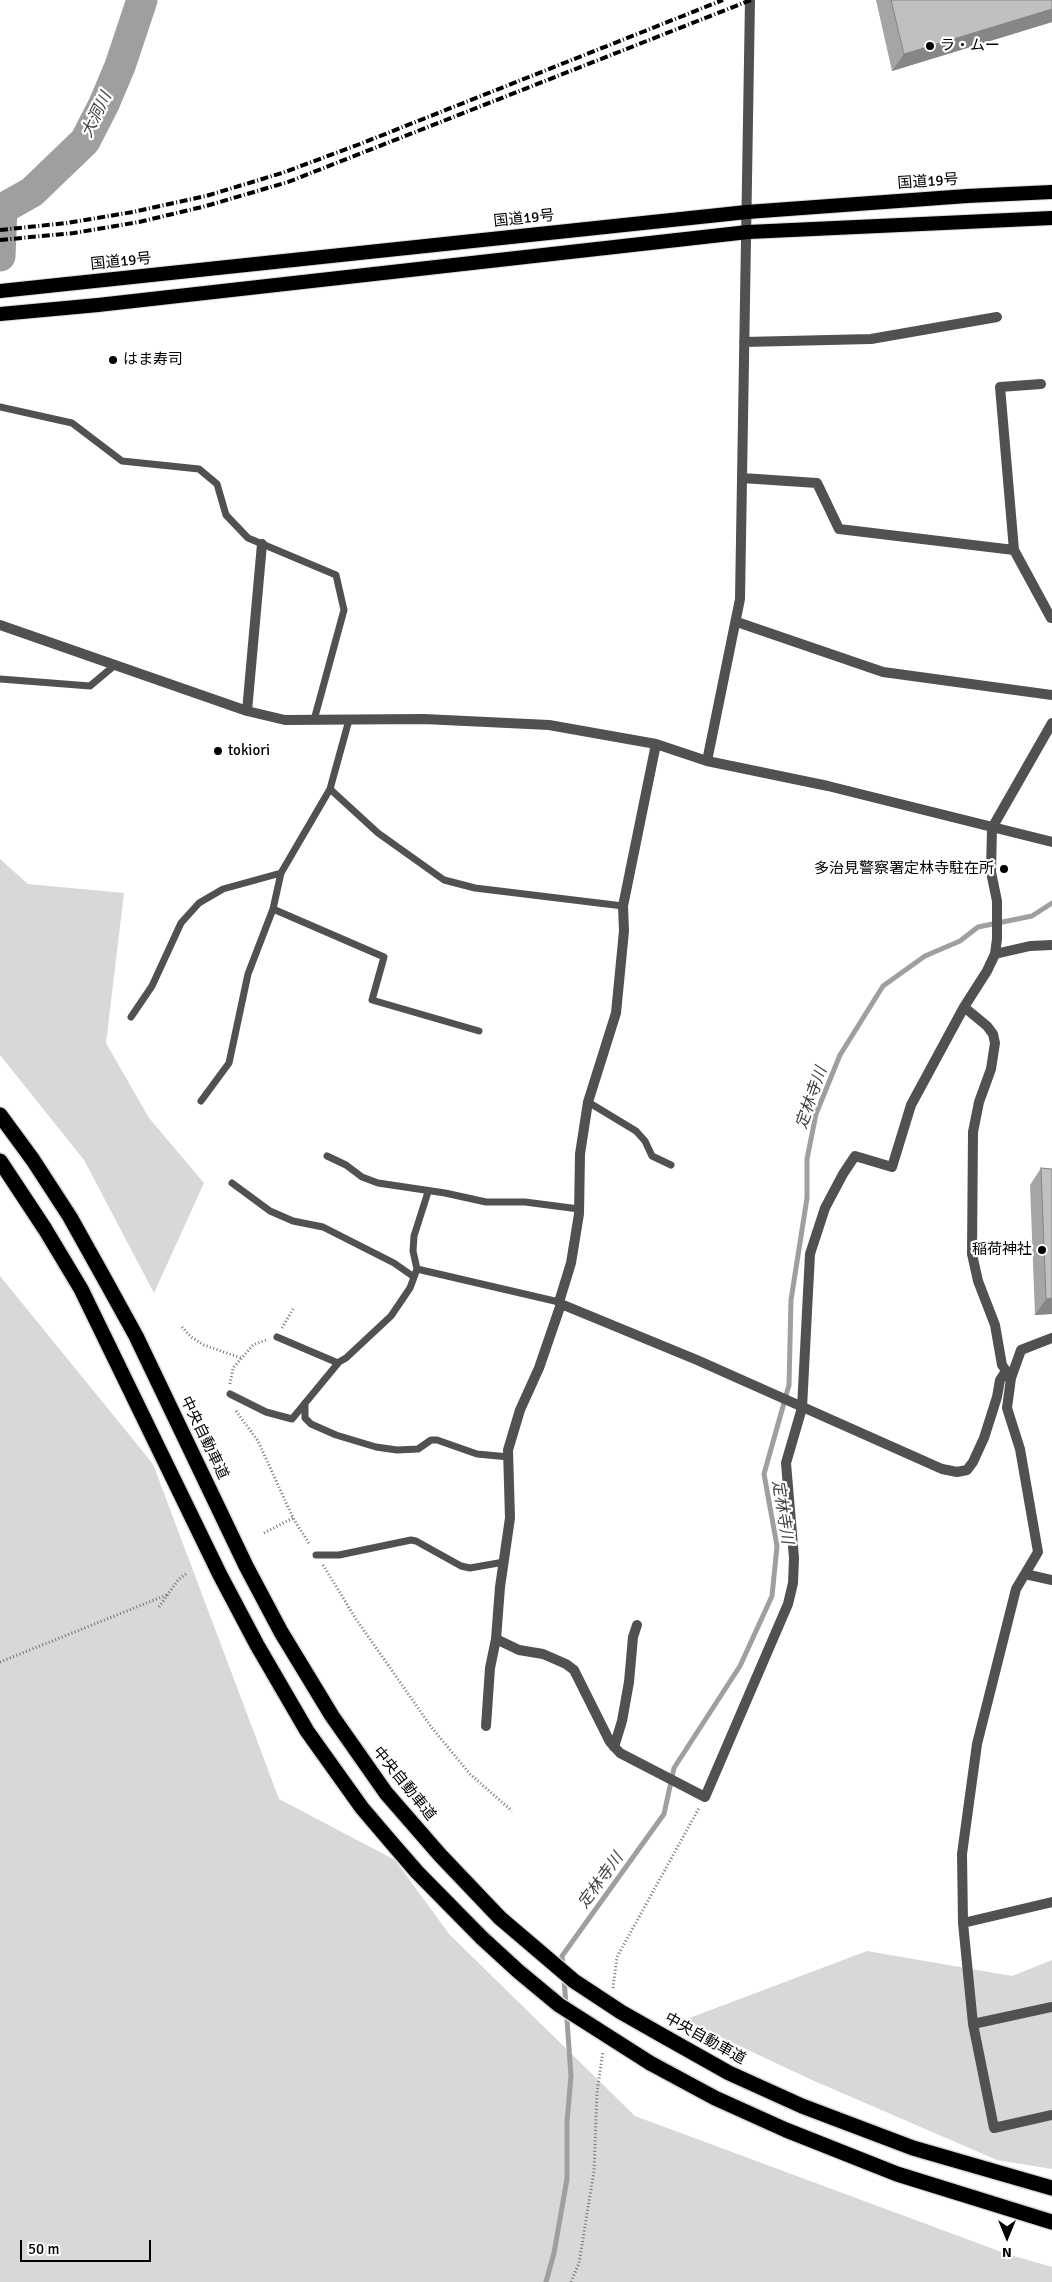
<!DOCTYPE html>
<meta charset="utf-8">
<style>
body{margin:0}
#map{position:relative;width:1052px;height:2282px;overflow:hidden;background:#fff;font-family:Signika,sans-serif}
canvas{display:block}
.north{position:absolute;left:982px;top:2212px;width:50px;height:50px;-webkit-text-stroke:4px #fff;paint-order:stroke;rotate:180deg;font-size:14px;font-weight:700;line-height:20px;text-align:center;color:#000}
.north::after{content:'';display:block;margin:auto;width:18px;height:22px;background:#000;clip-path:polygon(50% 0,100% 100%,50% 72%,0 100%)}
.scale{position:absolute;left:20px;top:2240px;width:131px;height:22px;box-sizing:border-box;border:2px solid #000;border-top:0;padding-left:6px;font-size:15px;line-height:18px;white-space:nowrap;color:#000;-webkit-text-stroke:4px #fff;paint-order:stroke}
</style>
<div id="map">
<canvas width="1052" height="2282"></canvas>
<div class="north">N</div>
<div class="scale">50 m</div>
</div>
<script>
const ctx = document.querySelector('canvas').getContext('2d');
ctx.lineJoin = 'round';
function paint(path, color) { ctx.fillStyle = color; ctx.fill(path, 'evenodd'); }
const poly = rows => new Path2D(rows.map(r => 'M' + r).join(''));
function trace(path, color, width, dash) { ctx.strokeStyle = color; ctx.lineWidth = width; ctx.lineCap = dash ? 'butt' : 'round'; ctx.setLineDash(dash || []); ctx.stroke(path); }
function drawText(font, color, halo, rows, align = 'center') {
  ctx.font = font + ' Signika,"Noto Sans JP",sans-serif'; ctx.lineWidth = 4.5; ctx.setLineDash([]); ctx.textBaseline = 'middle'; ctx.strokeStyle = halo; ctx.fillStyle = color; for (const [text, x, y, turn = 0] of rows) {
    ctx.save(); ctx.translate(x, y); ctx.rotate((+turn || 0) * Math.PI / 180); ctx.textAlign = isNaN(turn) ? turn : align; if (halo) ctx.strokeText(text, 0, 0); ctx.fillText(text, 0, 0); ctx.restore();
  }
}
paint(poly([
 [0,859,28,884,124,893,106,1043,149,1118,204,1183,154,1293,84,1160,0,1055],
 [0,1276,153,1464,279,1799,395,1860,449,1934,635,2116,1007,2254,1052,2267,1052,2282,0,2282],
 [867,1951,1012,1976,1052,1960,1052,2169,997,2160,812,2080,684,2020]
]), '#d8d8d8');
trace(poly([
 [563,1967,562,1956,664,1814,674,1768,740,1666,772,1596,777,1546,764,1474,789,1385,791,1300,807,1198,807,1159,816,1114,840,1055,883,986,925,956,960,941,978,927,1032,916,1052,903],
 [546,2282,554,2253,567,2179,567,2122,571,2076,564,1978]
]), '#9f9f9f', 5);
trace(poly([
 [0,256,2,209,32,192,85,141,104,104,120,66,142,0]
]), '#9f9f9f', 31);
const trunk = poly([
 [0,291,747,212,967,196,1052,192],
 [0,314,98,305,748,232,1052,218]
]);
const motorway = poly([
 [0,1115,33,1160,70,1217,104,1278,136,1336,246,1566,281,1632,332,1716,386,1793,440,1855,500,1918],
 [0,1161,45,1229,81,1289,220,1575,257,1645,307,1731,362,1808,391,1842,417,1872,482,1938],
 [665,2037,729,2073,802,2106,913,2148,1052,2188],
 [650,2063,715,2098,786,2130,897,2174,1052,2222]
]);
trace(trunk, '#dbdbdb', 16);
trace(motorway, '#dbdbdb', 18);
trace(poly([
 [182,1327,191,1337,204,1345,241,1358],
 [282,1328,293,1309],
 [230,1384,233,1368,253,1345,266,1340],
 [236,1411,258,1441,293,1518,310,1545],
 [264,1533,293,1518],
 [323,1565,356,1619,432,1728,470,1774,512,1811],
 [159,1607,178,1580,187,1573],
 [0,1662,169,1594],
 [613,1988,617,1957,699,1808],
 [571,2282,579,2263,594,2171,597,2092,603,2051]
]), '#737373', 3, [1, 2.5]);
trace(poly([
 [0,407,72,423,122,461,199,469,217,484,226,515,248,538,336,575,344,610,314,720],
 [0,679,90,686,115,665],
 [349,720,330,789,281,873,273,909,384,957,372,1000,479,1031],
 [330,789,378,833,444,880,475,888,623,906],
 [131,1017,152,986,181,923,199,903,223,889,281,873],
 [201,1101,229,1063,248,974,273,909],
 [588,1102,636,1131,645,1141,652,1156,671,1165],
 [327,1156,346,1165,362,1177,378,1183,445,1193,486,1202,525,1202,579,1209],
 [232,1183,270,1211,293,1221,323,1227,394,1263,414,1277],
 [417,1269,559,1302],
 [277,1337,338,1363],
 [230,1394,266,1412,292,1419,339,1362,346,1358,391,1316,410,1288,417,1269,413,1251,414,1236,428,1192],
 [305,1403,305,1418,311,1424,336,1435,376,1447,397,1450,418,1449,431,1440,437,1440,477,1454,509,1457],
 [316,1555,339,1555,411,1540,416,1541,461,1566,470,1568,504,1562]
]), '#515151', 7);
trace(poly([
 [744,342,871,339,997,317],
 [742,478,817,483,839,529,1014,550,1051,618],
 [1014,550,1000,387,1041,384],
 [737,622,883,672,1052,695],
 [0,625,247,711,285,720,424,719,549,725,656,744,707,761,828,786,1052,842],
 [247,711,262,544],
 [707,761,740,599,750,0],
 [995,954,1030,946,1052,945],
 [964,1007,987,1026,993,1034,995,1043,991,1069,979,1102,973,1132,972,1254,978,1281,995,1325,1002,1365,1009,1375],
 [561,1304,697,1360,942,1469,957,1472,967,1470,973,1462,984,1438,997,1397,1000,1380,1006,1371],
 [1052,1338,1021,1350,1011,1378,1007,1408,1020,1449,1038,1552,1016,1589,977,1744,962,1854,963,1923,973,2024,994,2128,1052,2115],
 [1025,1574,1052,1580],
 [496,1639,519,1650,543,1654,566,1664,574,1670,610,1742,620,1753,705,1797,788,1604,793,1583,794,1558,786,1463,802,1408,810,1254,825,1208,843,1174,855,1156,892,1167,911,1105,964,1007,987,971,995,954,997,939,997,901,991,872,992,828,1052,723],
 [486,1726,490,1668,496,1639,500,1587,510,1518,508,1450,520,1410,539,1368,561,1304,559,1302,571,1263,579,1214,580,1154,588,1102,616,1013,624,931,623,906,656,744],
 [614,1747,622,1721,629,1682,633,1637,637,1625],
 [963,1923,1052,1902],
 [973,2024,1052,2007]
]), '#515151', 10);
trace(trunk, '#000', 14);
trace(motorway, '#000', 15);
trace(poly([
 [0,230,67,223,133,212,206,196,282,173,360,144,723,0],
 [0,240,74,233,139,222,206,206,288,182,751,0]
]), '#000', 4, [8, 2.5, 1, 2.5]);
const motorwayBridge = poly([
 [500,1918,574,1981,621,2012,665,2037],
 [482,1938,518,1971,559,2005,650,2063]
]);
trace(motorwayBridge, '#dbdbdb', 18, []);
trace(motorwayBridge, '#000', 15);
paint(poly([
 [876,0,1052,0,1052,22,892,71],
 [1041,1168,1052,1314,1035,1315,1030,1185]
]), '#a5a5a5');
paint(poly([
 [1052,9,1052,22,892,71,904,54],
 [1052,1298,1052,1314,1035,1315,1046,1299]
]), '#868686');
const building = poly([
 [891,0,1052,0,1052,9,904,54,891,0],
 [1041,1168,1052,1169,1052,1298,1046,1299,1041,1168]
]);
paint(building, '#c0c0c0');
trace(building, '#868686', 1);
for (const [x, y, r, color] of [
 [930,46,5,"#000"],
 [113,360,5,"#000"],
 [218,751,5,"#000"],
 [1004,869,5,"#000"],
 [1042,1250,5,"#000"]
]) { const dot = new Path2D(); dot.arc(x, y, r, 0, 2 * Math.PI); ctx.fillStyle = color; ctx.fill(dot); trace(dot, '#fff', 2); }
drawText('15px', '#000', '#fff', [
 ["ラ・ムー",940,46],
 ["はま寿司",123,360],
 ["tokiori",228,751],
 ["多治見警察署定林寺駐在所",994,869,"right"],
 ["稲荷神社",1032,1250,"right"]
], 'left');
drawText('15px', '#000', '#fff', [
 ["国道19号",928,182,-4],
 ["国道19号",524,219,-6],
 ["国道19号",121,262,-6],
 ["中央自動車道",204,1438,64],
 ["中央自動車道",404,1784,51],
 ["中央自動車道",705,2039,29]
]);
drawText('italic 16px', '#404040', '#fff', [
 ["大洞川",97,115,-64],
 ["定林寺川",812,1098,-71],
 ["定林寺川",782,1512,81],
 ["定林寺川",601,1881,-54]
]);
</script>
